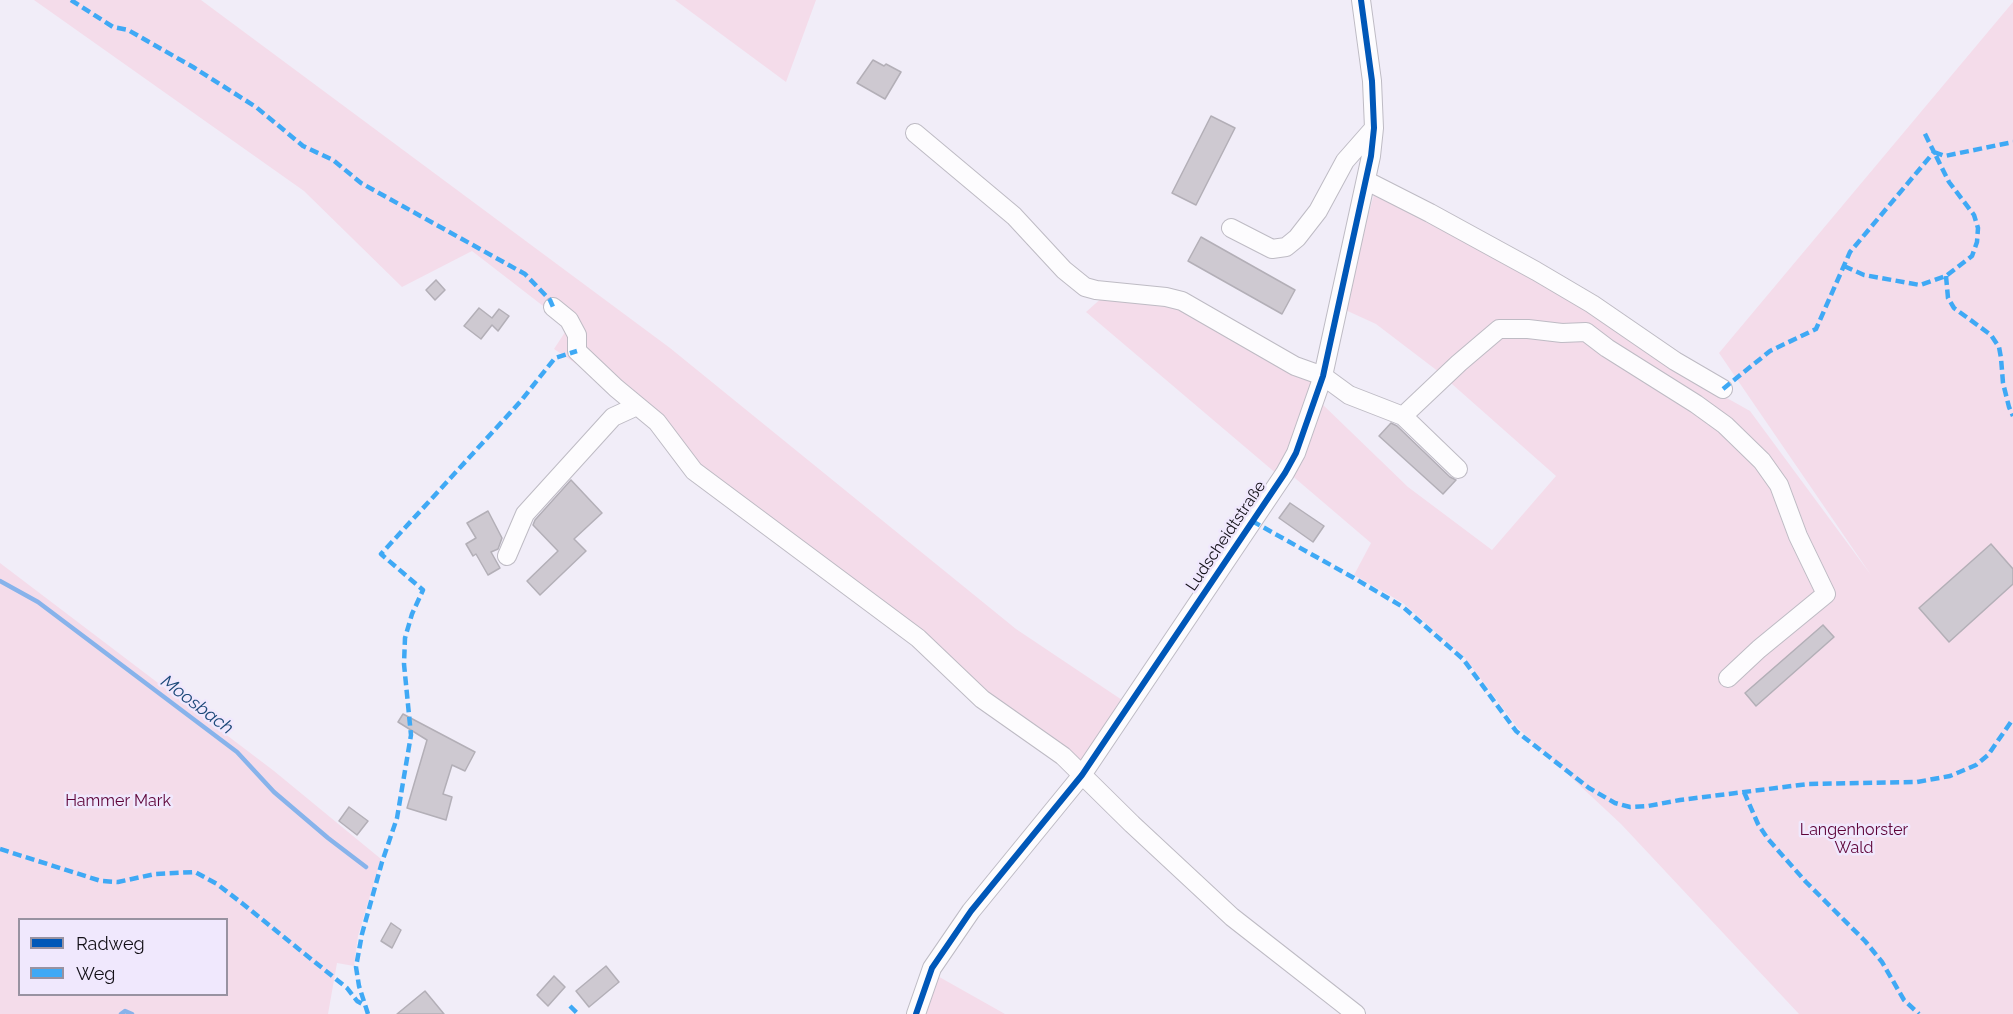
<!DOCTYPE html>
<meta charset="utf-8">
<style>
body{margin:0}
#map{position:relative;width:2013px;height:1014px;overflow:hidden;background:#f1edf8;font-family:Raleway,sans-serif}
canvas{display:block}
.legend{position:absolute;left:18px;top:918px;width:210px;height:78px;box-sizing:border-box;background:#f0e8fd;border:2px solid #9892a1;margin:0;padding:8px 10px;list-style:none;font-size:18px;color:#131017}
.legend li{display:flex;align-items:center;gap:12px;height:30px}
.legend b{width:30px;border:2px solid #9892a1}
</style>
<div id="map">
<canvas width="2013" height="1014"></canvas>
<ul class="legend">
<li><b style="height:8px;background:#0057b8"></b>Radweg</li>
<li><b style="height:8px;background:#3fa9f5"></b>Weg</li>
</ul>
</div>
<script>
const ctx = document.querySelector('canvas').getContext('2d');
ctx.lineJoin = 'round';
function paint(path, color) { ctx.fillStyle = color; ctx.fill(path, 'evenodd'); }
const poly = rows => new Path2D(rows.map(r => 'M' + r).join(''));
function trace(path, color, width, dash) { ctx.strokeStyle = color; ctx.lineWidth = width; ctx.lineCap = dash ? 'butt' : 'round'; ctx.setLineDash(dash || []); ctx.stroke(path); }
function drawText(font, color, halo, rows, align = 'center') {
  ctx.font = font + ' Raleway,sans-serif'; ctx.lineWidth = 5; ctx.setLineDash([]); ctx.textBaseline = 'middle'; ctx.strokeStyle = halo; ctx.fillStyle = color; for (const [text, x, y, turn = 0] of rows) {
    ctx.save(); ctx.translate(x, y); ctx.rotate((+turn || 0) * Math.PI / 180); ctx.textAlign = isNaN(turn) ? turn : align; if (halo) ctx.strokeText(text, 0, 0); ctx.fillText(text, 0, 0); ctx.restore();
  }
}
paint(poly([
 [34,0,201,0,670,348,1016,629,1128,704,1085,768,695,469,659,419,554,349,569,326,472,251,402,287,304,191],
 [675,0,816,0,786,82],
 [2013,2,2013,1014,1799,1014,1621,824,1517,727,1465,658,1403,603,1354,575,1371,543,1289,473,1319,401,1408,487,1492,550,1556,476,1435,369,1376,324,1341,308,1375,191,1590,311,1670,366,1750,411,1871,575,1719,353],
 [1105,295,1165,299,1317,378,1278,475,1086,312],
 [0,563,274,771,381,859,358,936,354,966,337,963,328,1014,0,1014],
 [20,920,226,920,226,994,20,994],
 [934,974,1005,1014,919,1014]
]), '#f4dcea');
trace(poly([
 [0,581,38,602,237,752,274,792,328,838,366,867],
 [121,1014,125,1011,132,1014]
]), '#87b3eb', 4.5);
const building = poly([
 [873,60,884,66,886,64,901,72,885,99,857,83,873,60],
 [1211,116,1235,128,1196,205,1172,193,1211,116],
 [1201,237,1295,290,1282,314,1188,261,1201,237],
 [436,280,445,290,435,300,426,290,436,280],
 [479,308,492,318,499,309,509,316,498,331,492,325,481,339,464,326,479,308],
 [1391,423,1397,426,1450,477,1456,480,1443,494,1379,436,1391,423],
 [571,480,602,513,574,539,586,551,540,595,527,581,558,551,533,525,535,520,571,480],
 [1290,503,1324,526,1313,542,1279,518,1290,503],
 [488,511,502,538,498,549,491,552,500,568,488,575,476,554,473,556,466,544,476,538,467,523,488,511],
 [1991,544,2013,569,2013,584,1949,642,1919,608,1991,544],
 [1823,625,1834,637,1756,706,1745,693,1823,625],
 [403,714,475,752,465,771,452,765,443,794,452,797,446,820,407,808,427,740,398,722,403,714],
 [349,807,368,821,357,835,339,821,349,807],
 [391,923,401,930,392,948,381,941,391,923],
 [606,966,619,982,589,1007,576,991,606,966],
 [554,976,565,987,548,1006,537,995,554,976],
 [425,991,444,1014,397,1014,425,991]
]);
paint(building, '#cec9d1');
trace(building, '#b3afb7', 1.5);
const minor = poly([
 [915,133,1014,216,1064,270,1085,287,1096,290,1166,297,1182,301,1295,366,1323,376,1349,395,1403,416,1458,469],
 [1367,181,1430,213,1536,271,1592,304,1675,361,1723,389],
 [1231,228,1272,249,1286,247,1297,238,1318,211,1345,161,1374,128],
 [553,307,569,320,577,335,577,351,616,388,657,422,694,471,918,638,982,699,1063,756,1132,824,1232,917,1356,1014],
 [1403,416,1459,363,1499,329,1528,329,1562,333,1586,332,1607,348,1696,404,1725,425,1762,461,1779,485,1798,536,1826,594,1759,649,1728,678],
 [507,556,525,514,613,417,637,406],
 [916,1014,932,968,971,911,1082,775,1285,473,1296,453,1323,376,1371,156,1374,128,1372,81,1361,0]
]);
trace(minor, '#bebbc4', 20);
trace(minor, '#fdfcfe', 18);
trace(poly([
 [71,0,113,27,128,30,193,67,256,107,303,146,333,160,361,183,525,274,550,300,553,307],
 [1934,152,1945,156,2013,142],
 [1844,266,1864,275,1920,285,1946,276,1972,256,1977,242,1978,228,1974,215,1949,182,1934,152],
 [1946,276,1948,298,1954,308,1991,335,1999,347,2001,358,2003,383,2009,407,2013,416],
 [1723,389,1770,351,1816,329,1850,252,1934,152,1923,130],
 [1252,521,1354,578,1403,607,1463,659,1516,731,1589,788,1615,803,1630,807,1648,806,1680,800,1808,784,1917,782,1950,776,1976,765,1988,755,2013,719],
 [1744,792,1758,824,1768,839,1806,882,1865,941,1882,962,1904,1000,1919,1014],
 [0,849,101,881,118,882,155,874,195,872,217,884,243,904,347,988,357,1001,364,1005],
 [570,1006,578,1014],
 [368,1014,359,986,356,967,362,934,382,862,397,818,411,735,404,664,405,638,412,614,423,590,381,554,520,402,555,358,577,351]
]), '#3fa9f5', 4.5, [9, 4.5]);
trace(poly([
 [916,1014,932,968,971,911,1082,775,1285,473,1296,453,1323,376,1371,156,1374,128,1372,81,1361,0]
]), '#0057b8', 6);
drawText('16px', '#131017', '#f0e8fd', [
 ["Ludscheidtstraße",1226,536,-56]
]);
drawText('16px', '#5d0338', '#f0e8fd', [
 ["Hammer Mark",118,801],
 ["Langenhorster",1854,830],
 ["Wald",1854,848]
]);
drawText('italic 18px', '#1c4879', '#f0e8fd', [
 ["Moosbach",197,705,37]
]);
</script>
